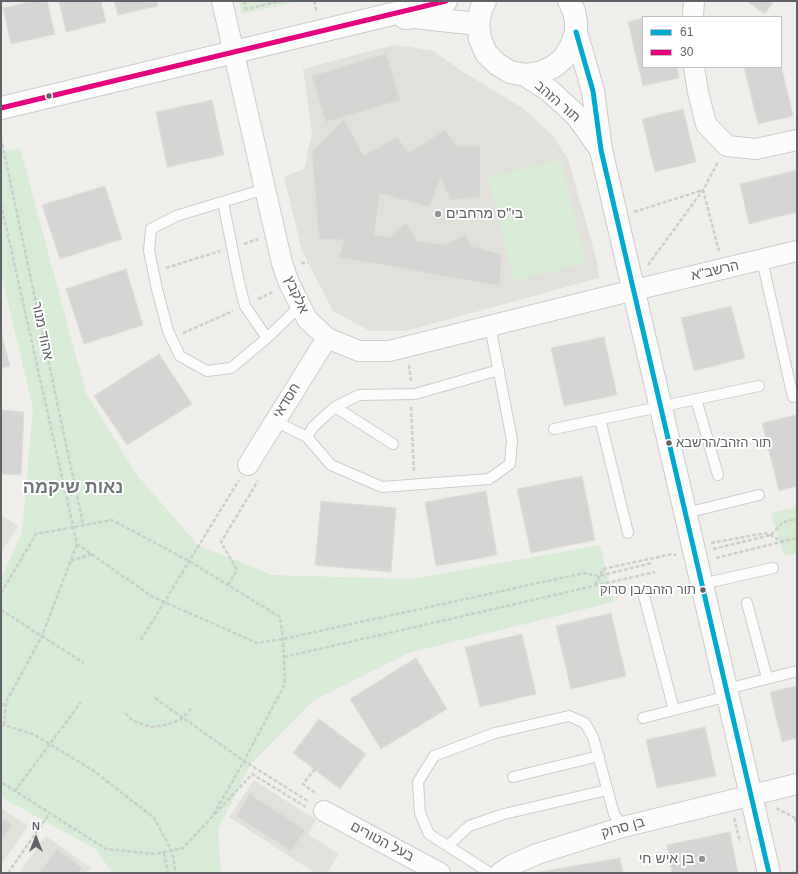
<!DOCTYPE html>
<meta charset="utf-8">
<style>
body{margin:0}
#map{position:relative;width:798px;height:874px;overflow:hidden;background:#efeeea;font-family:Arial,sans-serif}
canvas{display:block}
.frame{position:absolute;inset:0;border:2px solid #5f6368;pointer-events:none}
.legend{position:absolute;left:642px;top:16px;width:140px;height:52px;box-sizing:border-box;background:#fff;border:1px solid #bfc1c3;margin:0;padding:5px 7px;list-style:none;font-size:12px;color:#5f6368}
.legend li{display:flex;align-items:center;gap:8px;height:20px}
.legend b{width:20px;border:1px solid #bfc1c3}
.north{position:absolute;left:16px;top:818px;width:40px;height:40px;-webkit-text-stroke:3px #fff;paint-order:stroke;rotate:0deg;font-size:11px;font-weight:700;line-height:16px;text-align:center;color:#5f6368}
.north::after{content:'';display:block;margin:auto;width:14px;height:18px;background:#5f6368;clip-path:polygon(50% 0,100% 100%,50% 72%,0 100%)}
</style>
<div id="map">
<canvas width="798" height="874"></canvas>
<div class="frame"></div>
<ul class="legend">
<li><b style="height:5px;background:#00a9ce"></b>61</li>
<li><b style="height:5px;background:#e5007d"></b>30</li>
</ul>
<div class="north">N</div>
</div>
<script>
const ctx = document.querySelector('canvas').getContext('2d');
ctx.lineJoin = 'round';
function paint(path, color) { ctx.fillStyle = color; ctx.fill(path, 'evenodd'); }
const poly = rows => new Path2D(rows.map(r => 'M' + r).join(''));
function trace(path, color, width, dash) { ctx.strokeStyle = color; ctx.lineWidth = width; ctx.lineCap = dash ? 'butt' : 'round'; ctx.setLineDash(dash || []); ctx.stroke(path); }
function drawText(font, color, halo, rows, align = 'center') {
  ctx.font = font + ' Arial,"Noto Sans Hebrew",sans-serif'; ctx.lineWidth = 4; ctx.setLineDash([]); ctx.textBaseline = 'middle'; ctx.strokeStyle = halo; ctx.fillStyle = color; for (const [text, x, y, turn = 0] of rows) {
    ctx.save(); ctx.translate(x, y); ctx.rotate((+turn || 0) * Math.PI / 180); ctx.textAlign = isNaN(turn) ? turn : align; if (halo) ctx.strokeText(text, 0, 0); ctx.fillText(text, 0, 0); ctx.restore();
  }
}
paint(poly([
 [393,45,411,47,433,51,462,71,524,109,553,136,568,159,597,261,599,278,406,331,370,331,333,311,302,251,284,177,304,169,312,133,303,69],
 [1,515,18,526,1,553],
 [254,780,316,820,308,834,339,854,327,873,315,873,229,817],
 [1,808,28,826,1,865],
 [46,836,91,868,87,873,19,873]
]), '#e2e0da');
paint(poly([
 [239,1,301,1,242,14],
 [20,148,86,393,137,475,198,545,272,575,412,579,600,545,614,602,409,653,313,701,251,764,218,829,221,873,113,873,95,849,1,797,1,579,22,532,33,408,1,274,1,152],
 [561,160,586,263,514,281,488,177],
 [797,507,797,553,784,556,771,513]
]), '#d8ebd6');
const building = poly([
 [32,1,47,1,55,34,11,44,3,8,32,1],
 [59,1,101,1,106,22,66,32,59,1],
 [114,1,157,1,158,6,118,15,114,1],
 [746,1,774,1,765,14,746,1],
 [643,18,643,67,677,67,679,78,643,86,628,22,643,18],
 [386,54,400,100,326,122,312,76,386,54],
 [781,65,793,116,758,124,744,67,781,67,781,65],
 [212,100,224,155,167,167,156,112,212,100],
 [683,109,696,162,655,172,642,119,683,109],
 [344,119,364,156,397,137,409,153,445,130,458,147,480,146,480,197,450,200,441,177,429,207,380,193,374,235,390,237,406,223,417,241,444,245,466,234,470,246,501,254,500,286,339,257,344,240,319,239,312,152,344,119],
 [797,170,797,212,749,224,740,184,797,170],
 [105,186,122,239,60,259,42,205,105,186],
 [126,269,143,325,84,344,66,289,126,269],
 [731,306,745,358,694,371,681,318,731,306],
 [1,332,10,366,1,368,1,332],
 [604,337,617,395,564,406,551,348,604,337],
 [159,354,192,404,127,445,94,396,159,354],
 [1,410,24,412,21,475,1,474,1,410],
 [797,415,797,486,779,491,762,423,797,415],
 [582,476,595,540,531,553,517,489,582,476],
 [486,491,497,555,436,566,425,502,486,491],
 [321,501,396,508,391,572,315,565,321,501],
 [611,613,626,676,571,689,556,626,611,613],
 [522,634,536,694,480,707,465,647,522,634],
 [416,658,447,709,381,749,350,699,416,658],
 [797,686,797,738,782,742,770,692,797,686],
 [319,719,366,754,340,789,293,753,319,719],
 [705,727,716,776,657,788,646,740,705,727],
 [250,794,305,830,291,851,236,816,250,794],
 [1,817,12,824,1,842,1,817],
 [730,832,738,873,672,873,667,845,730,832],
 [57,849,82,868,79,873,39,873,57,849],
 [620,858,623,873,533,873,620,858]
]);
paint(building, '#d6d5d3');
trace(building, '#deddd9', 1);
const lane = poly([
 [265,189,176,216,151,229,149,251,157,289,168,331,180,356,207,371,231,368,267,338,300,306],
 [223,202,239,282,245,306,267,338],
 [762,260,793,397],
 [696,399,718,475],
 [335,407,393,444],
 [600,419,628,533],
 [275,421,307,437,331,465,382,487,489,479,510,464,512,440,490,326],
 [554,429,759,386],
 [307,437,313,427,335,407,359,395,415,394,499,370],
 [686,513,759,495],
 [702,584,773,568],
 [643,592,674,710],
 [747,603,767,678],
 [727,689,797,671],
 [643,718,728,696],
 [513,777,599,756],
 [448,846,469,826,504,814,607,790],
 [490,873,429,834,420,813,418,782,434,756,495,733,569,716,585,723,593,737,614,814,623,827]
]);
const street = poly([
 [222,1,282,263,289,283,307,319,327,338,359,351,389,351,618,294,797,251],
 [693,17,694,1],
 [694,67,698,92,706,124,727,146,756,149,797,140],
 [248,465,327,338],
 [324,811,440,873],
 [500,873,512,865,537,854,623,827,797,784]
]);
const secondary = poly([
 [485,1,481,9,478,24,480,39,486,53,497,64,510,72,525,75,540,73,553,67,564,58,571,46,576,32,576,22,574,11,569,1],
 [405,18,414,17,478,24],
 [576,32,593,91,601,150,769,873],
 [525,75,550,91,577,116,599,147],
 [1,108,446,1]
]);
trace(lane, '#cbcccc', 12);
trace(street, '#cbcccc', 22);
trace(secondary, '#cacacb', 24);
trace(poly([
 [244,1,246,9,281,1],
 [314,1,317,13],
 [1,138,83,524],
 [1,204,77,544,153,597,257,643,283,639,584,573,599,576,652,563],
 [634,212,703,190,719,251],
 [244,244,258,239],
 [301,263,308,263],
 [648,265,703,190,718,162],
 [166,268,220,251],
 [258,299,273,292],
 [183,333,233,311],
 [409,365,411,382],
 [411,407,414,472],
 [711,543,766,533,782,541],
 [713,549,771,535,783,522,797,519],
 [716,558,797,538],
 [71,561,92,554],
 [228,585,237,570,221,542,258,481],
 [595,585,603,569,672,554,676,555],
 [1,593,36,534,112,520,189,561,280,617,283,639,285,684,244,761,212,817,183,848,155,854,106,849,1,782],
 [1,610,84,663],
 [141,640,239,480],
 [284,657,655,572],
 [155,698,244,761,308,801],
 [1,706,6,702],
 [125,713,133,721,152,727,165,725,180,720,192,708],
 [1,725,4,725,33,734,94,771,154,818,172,851,176,873],
 [4,725,6,702,42,636,77,544],
 [315,769,303,784,317,794],
 [15,791,81,702],
 [776,808,795,818,797,817],
 [215,814,252,774,306,807],
 [734,818,740,842],
 [795,818,797,824],
 [164,853,168,873],
 [8,873,49,814],
 [793,873,797,872]
]), '#cacfcc', 2.5, [4, 2]);
trace(lane, '#fdfcfc', 10);
trace(street, '#fdfcfc', 20);
trace(secondary, '#fdfcfc', 22);
trace(poly([
 [576,32,593,91,601,150,769,873]
]), '#00a9ce', 5);
trace(poly([
 [1,108,446,1]
]), '#e5007d', 5);
for (const [x, y, r, color] of [
 [49,96,3.5,"#5f6368"],
 [438,214,4,"#919496"],
 [669,443,3.5,"#5f6368"],
 [703,590,3.5,"#5f6368"],
 [702,859,4,"#919496"]
]) { const dot = new Path2D(); dot.arc(x, y, r, 0, 2 * Math.PI); ctx.fillStyle = color; ctx.fill(dot); trace(dot, '#fff', 1.5); }
drawText('13px', '#5f6368', '#fff', [
 ["תור הזהב/הרשבא",676,443],
 ["תור הזהב/בן סרוק",696,590,"right"]
], 'left');
drawText('14px', '#5f6368', '#fff', [
 ["תור הזהב",557,102,41],
 ["הרשב\"א",715,271,-13],
 ["אלקבץ",296,295,66],
 ["אהוד מנור",42,331,78],
 ["חסדאי",287,401,-58],
 ["בן סרוק",623,828,-16],
 ["בעל הטורים",382,842,28]
]);
drawText('14px', '#5f6368', '#fff', [
 ["בי\"ס מרחבים",446,214],
 ["בן איש חי",694,859,"right"]
], 'left');
drawText('bold 18px', '#70757a', '#fff', [
 ["נאות שיקמה",73,488]
]);
</script>
